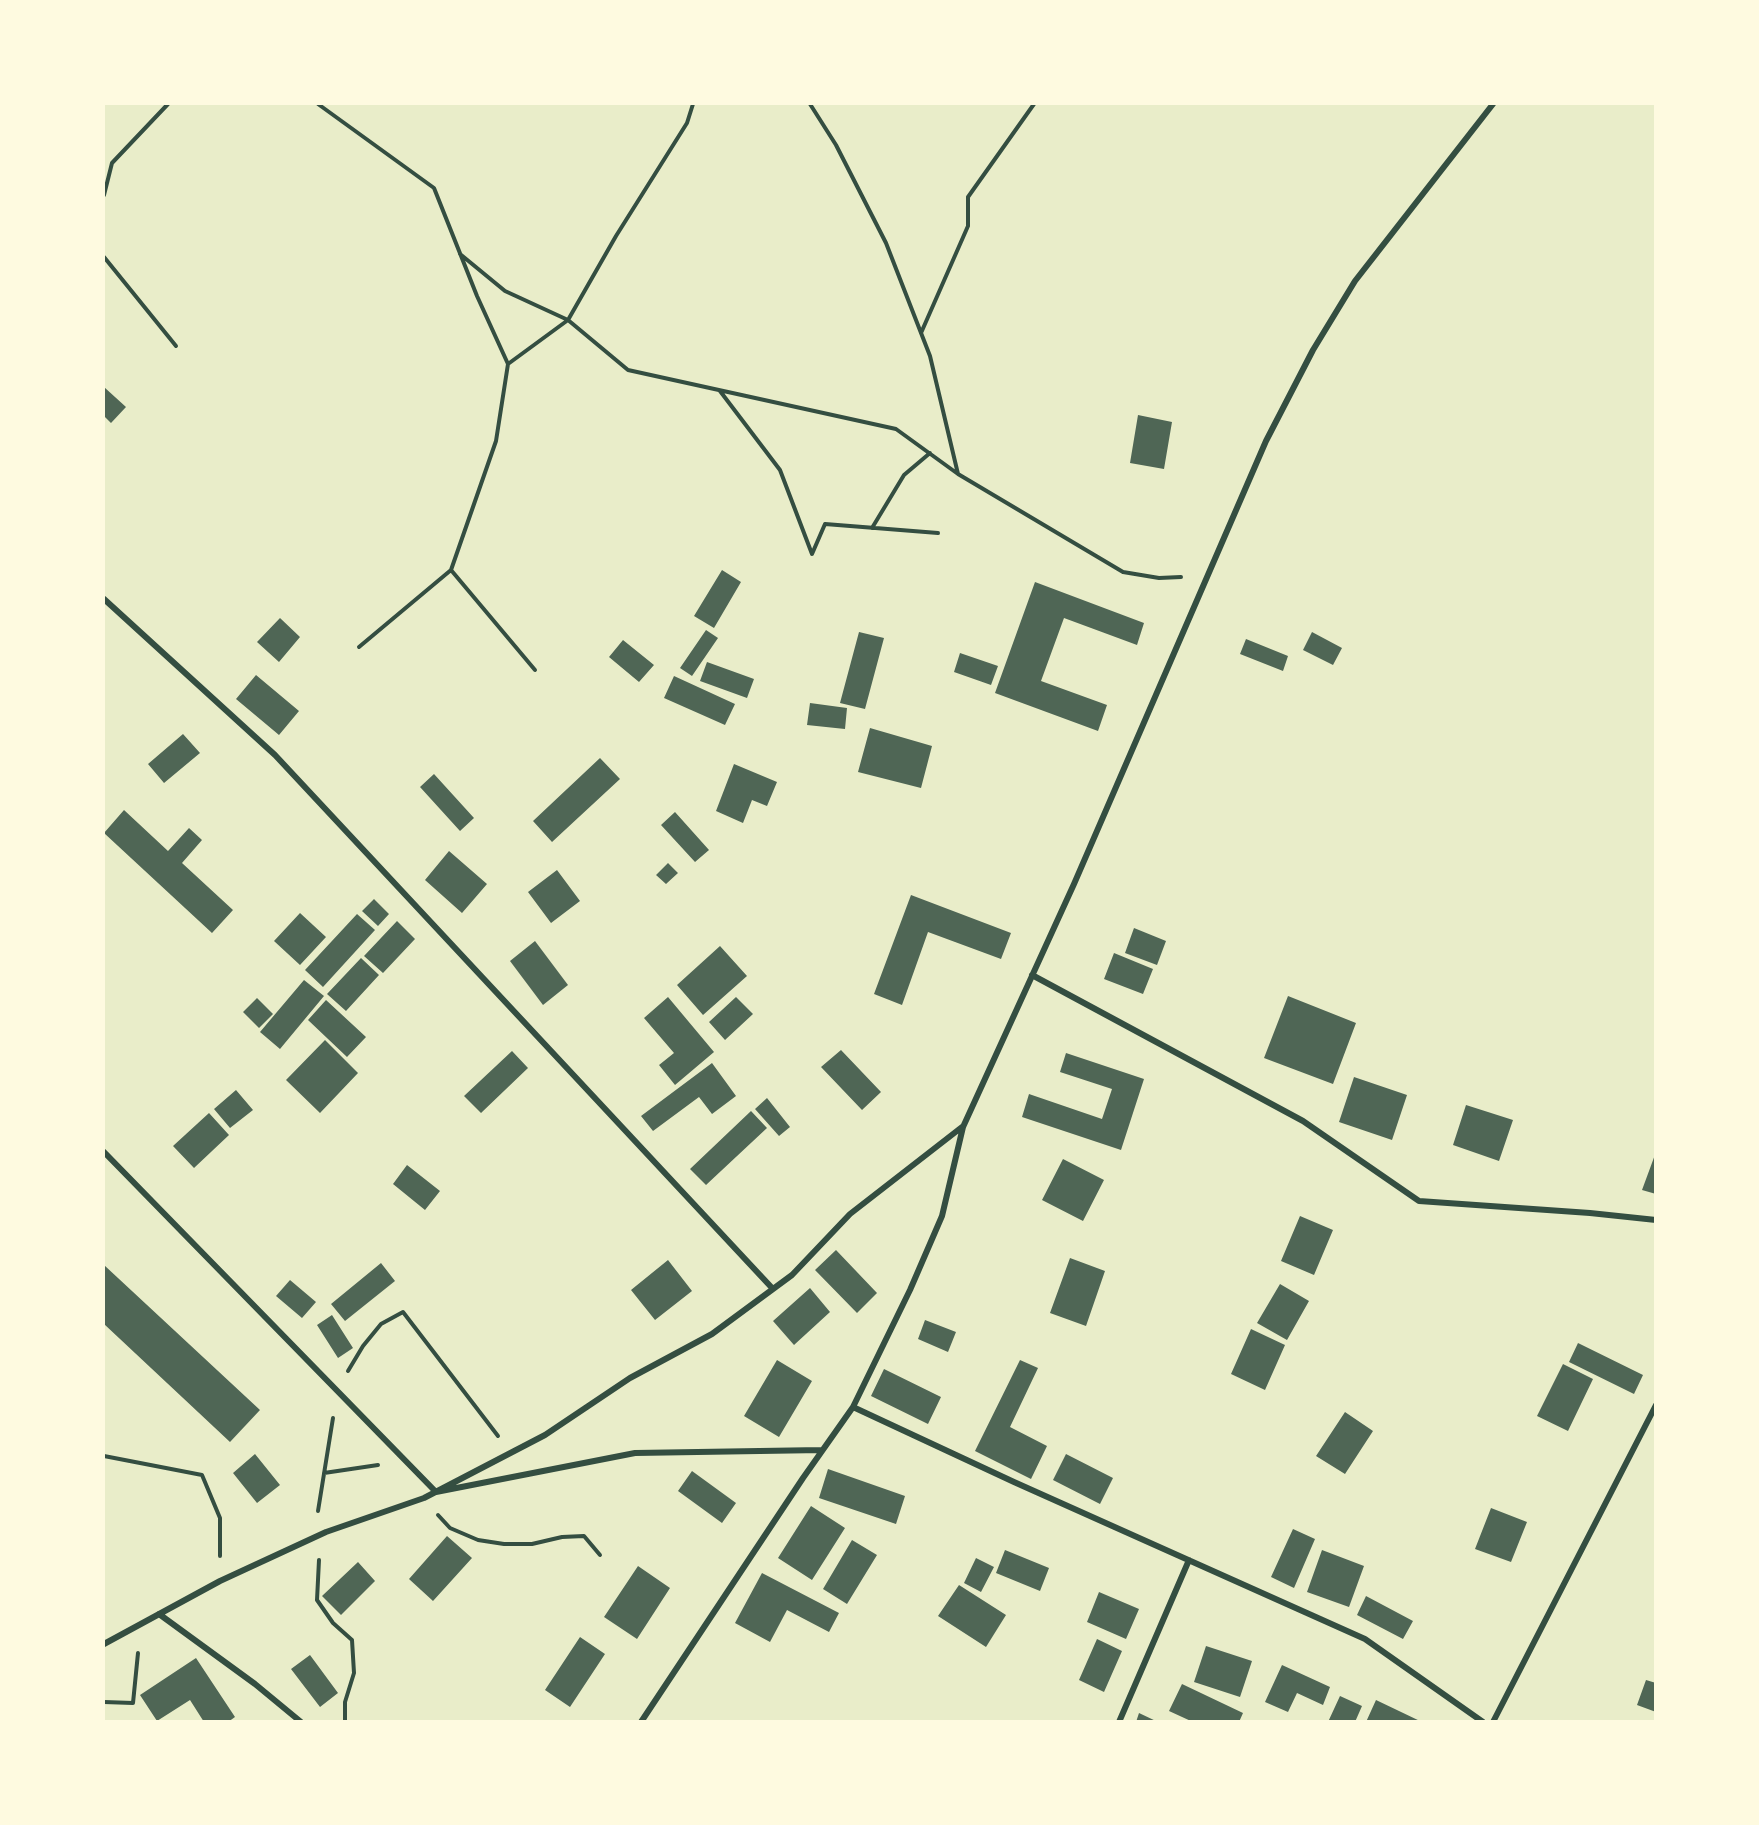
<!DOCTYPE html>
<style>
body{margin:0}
#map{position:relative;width:1759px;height:1825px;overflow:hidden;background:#e9edc9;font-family:"IBM Plex Serif",serif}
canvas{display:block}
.frame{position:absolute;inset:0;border:105px solid #fefae0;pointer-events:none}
</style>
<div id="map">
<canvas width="1759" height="1825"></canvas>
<div class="frame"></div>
</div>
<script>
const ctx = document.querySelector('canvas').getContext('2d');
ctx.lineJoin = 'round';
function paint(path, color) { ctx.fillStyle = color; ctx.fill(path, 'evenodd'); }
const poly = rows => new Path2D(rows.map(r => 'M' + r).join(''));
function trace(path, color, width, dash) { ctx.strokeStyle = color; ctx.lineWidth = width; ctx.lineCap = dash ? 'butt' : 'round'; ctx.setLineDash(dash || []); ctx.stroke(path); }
paint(poly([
 [104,387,126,407,111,423,104,416],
 [1138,415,1172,422,1164,469,1130,463],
 [722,570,741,582,714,628,694,616],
 [1035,582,1144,623,1137,645,1064,618,1041,681,1107,705,1098,731,995,693],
 [280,618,300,637,279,662,257,642],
 [706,630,718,638,692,676,680,668],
 [859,632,884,638,865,709,840,703],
 [1312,632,1342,648,1333,665,1303,650],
 [1246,639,1288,656,1283,671,1240,654],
 [623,640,654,665,639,682,609,657],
 [960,653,998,666,991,685,954,672],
 [707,662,754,679,747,698,700,681],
 [256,675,299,711,279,735,236,699],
 [674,676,735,704,725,725,664,698],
 [810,703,847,708,845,729,807,725],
 [870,728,932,746,921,788,858,772],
 [183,734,200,753,164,783,148,764],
 [600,758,620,779,552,842,533,821],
 [734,764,777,782,767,806,752,800,743,823,716,811],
 [434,774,474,818,460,831,420,787],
 [124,810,168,851,189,828,202,840,182,863,233,910,212,933,104,833],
 [675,812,709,850,695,862,661,825],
 [449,851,487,884,462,913,425,880],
 [668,863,678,873,666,884,656,875],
 [557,870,580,901,551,923,528,892],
 [911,895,1011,933,1001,959,928,932,902,1005,874,994],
 [374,899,389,914,378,926,362,911],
 [300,913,326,937,300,965,274,941],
 [357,914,375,930,323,987,305,970],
 [397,921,415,939,383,973,364,956],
 [1134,928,1166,941,1157,965,1125,953],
 [535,941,568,985,543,1005,510,961],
 [720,946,747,976,703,1015,677,985],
 [1114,953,1153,969,1143,994,1104,979],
 [361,958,379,975,346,1011,327,994],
 [304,980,324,996,280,1049,260,1032],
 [1288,996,1356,1023,1333,1084,1264,1058],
 [668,997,714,1052,675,1085,659,1065,674,1053,644,1018],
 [736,997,753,1014,725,1040,709,1022],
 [257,998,273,1014,259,1028,243,1012],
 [326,1000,366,1037,347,1057,308,1020],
 [325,1040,358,1073,320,1113,286,1080],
 [841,1050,881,1092,862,1110,821,1067],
 [512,1051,528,1068,481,1113,464,1096],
 [1066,1053,1144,1079,1121,1150,1022,1117,1029,1094,1102,1119,1112,1089,1060,1072],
 [712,1063,736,1096,712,1114,699,1097,653,1131,641,1116],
 [1354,1077,1407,1095,1392,1140,1339,1122],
 [236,1090,253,1110,230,1128,214,1109],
 [767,1098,790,1127,779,1136,755,1109],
 [1466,1105,1513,1120,1499,1161,1453,1145],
 [751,1111,767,1128,706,1185,690,1169],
 [209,1113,229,1135,194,1168,173,1146],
 [1656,1152,1656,1194,1642,1190],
 [1063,1159,1104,1180,1083,1221,1042,1200],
 [407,1165,440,1191,425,1210,393,1184],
 [1300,1216,1333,1230,1314,1275,1281,1261],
 [836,1250,877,1293,857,1313,815,1270],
 [1070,1258,1105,1271,1086,1326,1050,1313],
 [668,1260,692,1291,655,1320,631,1290],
 [381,1263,395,1281,345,1321,331,1304],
 [104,1265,260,1410,230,1442,104,1324],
 [290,1280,316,1302,302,1318,276,1296],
 [1280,1284,1309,1301,1287,1340,1257,1323],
 [810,1288,830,1312,794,1345,773,1321],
 [332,1315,353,1348,338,1358,317,1325],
 [925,1320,956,1332,948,1352,918,1339],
 [1251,1329,1285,1345,1265,1390,1231,1374],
 [1578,1343,1643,1375,1634,1394,1569,1362],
 [777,1360,812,1381,779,1437,744,1416],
 [1020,1360,1038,1368,1010,1427,1047,1446,1031,1479,975,1451],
 [1563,1364,1593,1379,1568,1431,1537,1416],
 [884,1369,941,1397,928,1424,871,1396],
 [1345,1412,1373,1431,1345,1474,1316,1456],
 [255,1454,280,1485,257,1503,233,1473],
 [1066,1454,1113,1478,1100,1504,1053,1480],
 [828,1469,905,1496,896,1524,819,1498],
 [692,1471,736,1503,722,1523,678,1491],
 [811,1506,845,1528,812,1580,778,1558],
 [1491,1508,1527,1522,1511,1562,1475,1549],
 [1293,1529,1315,1539,1294,1588,1271,1577],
 [447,1536,472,1558,433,1601,409,1579],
 [852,1540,877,1555,847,1604,823,1589],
 [1005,1550,1049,1568,1040,1591,996,1573],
 [1322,1550,1364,1566,1349,1607,1307,1592],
 [976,1558,994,1567,981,1592,964,1583],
 [358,1562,375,1581,341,1615,322,1596],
 [638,1566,670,1588,637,1639,604,1617],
 [762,1573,839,1613,829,1632,787,1610,770,1642,735,1623],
 [959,1585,1006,1615,986,1647,938,1616],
 [1099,1592,1139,1609,1126,1639,1087,1622],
 [1366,1596,1413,1621,1403,1639,1357,1615],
 [580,1637,605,1654,570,1707,545,1690],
 [1097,1639,1122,1651,1104,1692,1079,1680],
 [1206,1646,1252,1661,1240,1697,1194,1682],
 [310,1655,338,1693,320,1707,291,1669],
 [196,1658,235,1717,228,1722,204,1722,190,1700,157,1721,140,1695],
 [1282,1665,1330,1687,1323,1705,1297,1693,1288,1712,1265,1702],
 [1646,1680,1656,1683,1656,1712,1637,1705],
 [1182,1684,1243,1713,1239,1722,1193,1722,1169,1711],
 [1340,1696,1362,1706,1355,1722,1328,1722],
 [1376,1700,1422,1722,1366,1722],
 [1139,1713,1158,1722,1136,1722]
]), '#4f6655');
trace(poly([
 [318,104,434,188,477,296,508,364,496,441,451,570,359,647],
 [104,195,112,163,168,104],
 [460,254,505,291,568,320,628,370,896,429,958,474,930,356,886,243,836,145,810,104],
 [104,257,176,346],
 [921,333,968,226,968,197,1034,104],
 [508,364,568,320,616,236,687,123,693,104],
 [720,391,780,470,812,554,825,524,938,533],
 [958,474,1123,572,1159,578,1181,577],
 [872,528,904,475,930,453],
 [451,570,535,670],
 [348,1371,363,1346,381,1324,403,1312,498,1436],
 [104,1456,202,1475,220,1518,220,1556],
 [324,1473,378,1465],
 [318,1511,333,1418],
 [438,1515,450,1528,478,1540,504,1544,532,1544,562,1537,584,1536,600,1555],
 [319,1560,317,1600,333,1623,352,1640,354,1673,345,1702,345,1722],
 [104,1702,133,1703,138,1653]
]), '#344e41', 4);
trace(poly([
 [104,599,275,755,773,1289],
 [1032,975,1303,1121,1419,1201,1590,1213,1656,1220],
 [104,1152,436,1492,635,1453,822,1450],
 [853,1407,1014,1482,1365,1639,1483,1722],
 [159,1614,255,1684,301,1722],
 [104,1644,220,1581,326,1532,424,1498,545,1435,630,1378,712,1334,792,1275,850,1214,962,1127],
 [641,1722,803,1478,853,1407,910,1290,942,1216,963,1127,1074,884,1266,441,1313,350,1355,281,1493,104],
 [1119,1722,1189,1560],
 [1493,1722,1656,1405]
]), '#344e41', 6);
</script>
